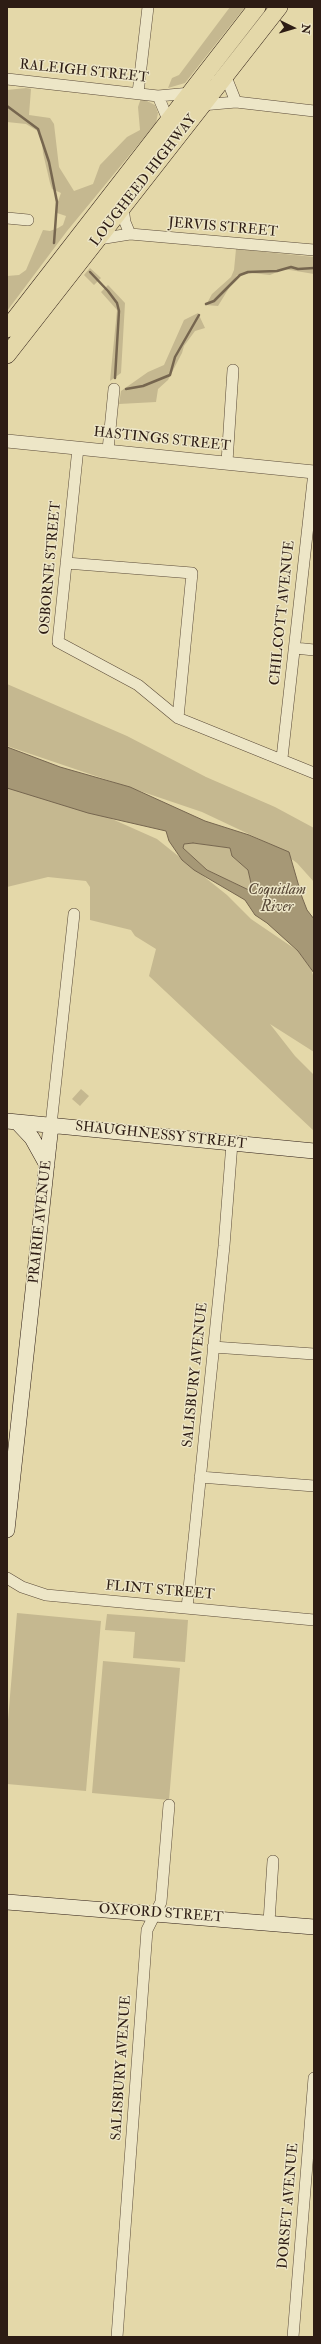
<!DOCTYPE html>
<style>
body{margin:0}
#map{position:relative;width:321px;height:2344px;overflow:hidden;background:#e4d8a9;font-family:"IM FELL Double Pica",serif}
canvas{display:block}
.frame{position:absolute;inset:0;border:8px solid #2d1c14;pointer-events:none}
.north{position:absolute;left:273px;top:8px;width:40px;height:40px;-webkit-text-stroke:3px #ede6c7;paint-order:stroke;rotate:95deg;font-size:11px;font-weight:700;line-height:16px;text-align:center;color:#2d1c14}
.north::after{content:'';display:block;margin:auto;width:14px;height:18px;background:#2d1c14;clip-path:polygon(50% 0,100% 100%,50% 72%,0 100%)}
</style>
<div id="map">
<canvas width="321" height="2344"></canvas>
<div class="frame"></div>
<div class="north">N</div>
</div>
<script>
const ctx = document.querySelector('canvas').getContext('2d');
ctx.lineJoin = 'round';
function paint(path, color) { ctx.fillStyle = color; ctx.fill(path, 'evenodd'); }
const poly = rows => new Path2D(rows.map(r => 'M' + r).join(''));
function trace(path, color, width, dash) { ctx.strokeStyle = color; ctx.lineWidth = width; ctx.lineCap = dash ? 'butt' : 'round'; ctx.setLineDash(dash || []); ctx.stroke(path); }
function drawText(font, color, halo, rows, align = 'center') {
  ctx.font = font + ' "IM FELL Double Pica",serif'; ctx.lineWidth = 3; ctx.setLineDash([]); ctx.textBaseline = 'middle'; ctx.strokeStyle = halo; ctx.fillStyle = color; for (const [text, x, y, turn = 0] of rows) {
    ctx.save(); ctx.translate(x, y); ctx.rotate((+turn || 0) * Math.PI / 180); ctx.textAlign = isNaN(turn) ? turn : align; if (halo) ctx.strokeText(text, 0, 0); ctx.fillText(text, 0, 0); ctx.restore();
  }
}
paint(poly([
 [230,7,245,7,185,83,168,88,172,78,179,75],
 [26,88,31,89,29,115,50,118,54,124,59,167,74,191,93,184,100,165,127,137,140,130,138,107,141,98,155,105,158,113,156,123,67,231,7,311,7,276,19,275,26,270,43,230,50,231,58,228,63,225,66,216,57,213,57,204,61,193,52,189,50,183,43,153,41,133,26,124,7,122,7,90],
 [236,249,314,257,314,274,284,269,270,275,252,273,237,275,218,306,206,305,212,294,231,277,234,270],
 [90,268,101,278,94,285,84,275],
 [108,285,125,303,121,373,110,381,117,310,101,292],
 [198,313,205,328,195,331,184,346,182,353,168,380,158,389,156,402,119,404,121,391,148,372,164,365,184,320],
 [7,684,127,736,206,777,275,807,314,828,314,882,297,863,272,845,202,812,7,746],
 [7,781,67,799,157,839,227,895,251,919,298,951,311,969,314,978,314,1052,270,1024,295,1056,314,1075,314,1131,149,976,156,949,135,936,131,930,90,920,90,887,86,881,48,877,7,887],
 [193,843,230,848,232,856,248,870,253,892,207,870,183,848,184,844],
 [81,1089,89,1096,80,1106,72,1099],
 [17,1613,101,1621,86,1791,7,1784,7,1732],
 [107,1614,188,1620,185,1662,133,1658,135,1632,105,1630],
 [103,1661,180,1668,169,1800,92,1793]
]), '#c5b890');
const water = poly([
 [7,747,60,767,130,787,205,821,249,835,289,852,302,897,307,910,314,919,314,973,298,951,267,923,255,915,245,900,194,870,182,860,169,841,166,831,88,813,7,788,7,747],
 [193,843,230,848,232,856,248,870,253,892,207,870,183,848,184,844,193,843]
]);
paint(water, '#a69876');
trace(water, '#76664f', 1);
trace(poly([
 [7,106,38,129,49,162,57,202,54,243],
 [90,272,108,291,117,303,119,311,115,378],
 [206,304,214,301,240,275,248,272,277,271,291,267,298,269,314,268],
 [126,389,143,386,170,375,175,357,199,315]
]), '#76664f', 2.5);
const minor = poly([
 [226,77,236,102],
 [7,79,158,96,191,93],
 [138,93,148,7],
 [158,96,169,122],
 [202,105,236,102,314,111],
 [123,208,125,222,130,234],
 [7,218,28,220],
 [99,239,130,234,314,250],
 [78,448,58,642,138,685,178,718,314,773],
 [108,450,114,389],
 [227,462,233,370],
 [66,563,192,573,178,718],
 [295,648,314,650],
 [282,758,314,472],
 [51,1125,74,914],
 [213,1347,314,1354],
 [200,1477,314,1486],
 [7,1578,22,1587,46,1595,314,1620],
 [187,1608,224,1246,232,1143],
 [269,1922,273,1861],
 [117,2337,147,1930,161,1902,169,1805],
 [293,2337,314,2078]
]);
const tertiary = poly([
 [7,441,314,472]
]);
const secondary = poly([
 [7,1121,314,1151],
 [17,1122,32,1138,47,1165],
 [7,1530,51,1125],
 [7,1902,314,1927]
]);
const primary = poly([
 [7,329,257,7],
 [7,355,279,7]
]);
trace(minor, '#5b4b39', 12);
trace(tertiary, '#5b4b39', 14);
trace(secondary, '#2d1c14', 16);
trace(primary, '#2d1c14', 18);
trace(minor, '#ede6c7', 11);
trace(tertiary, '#ede6c7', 13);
trace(secondary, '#ede6c7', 15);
trace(primary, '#e4d8a9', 17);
drawText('14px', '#2d1c14', '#ede6c7', [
 ["RALEIGH STREET",84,72,6],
 ["LOUGHEED HIGHWAY",144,181,-52],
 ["JERVIS STREET",223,228,5],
 ["HASTINGS STREET",162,440,6],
 ["OSBORNE STREET",51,568,-85],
 ["CHILCOTT AVENUE",283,613,-84],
 ["SHAUGHNESSY STREET",161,1136,6],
 ["PRAIRIE AVENUE",41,1222,-84],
 ["SALISBURY AVENUE",196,1375,-84],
 ["FLINT STREET",160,1591,5],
 ["OXFORD STREET",161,1914,4],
 ["SALISBURY AVENUE",122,2068,-86],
 ["DORSET AVENUE",289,2206,-85]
]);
drawText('italic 15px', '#574736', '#ede6c7', [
 ["Coquitlam",277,891],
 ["River",277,908]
]);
</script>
